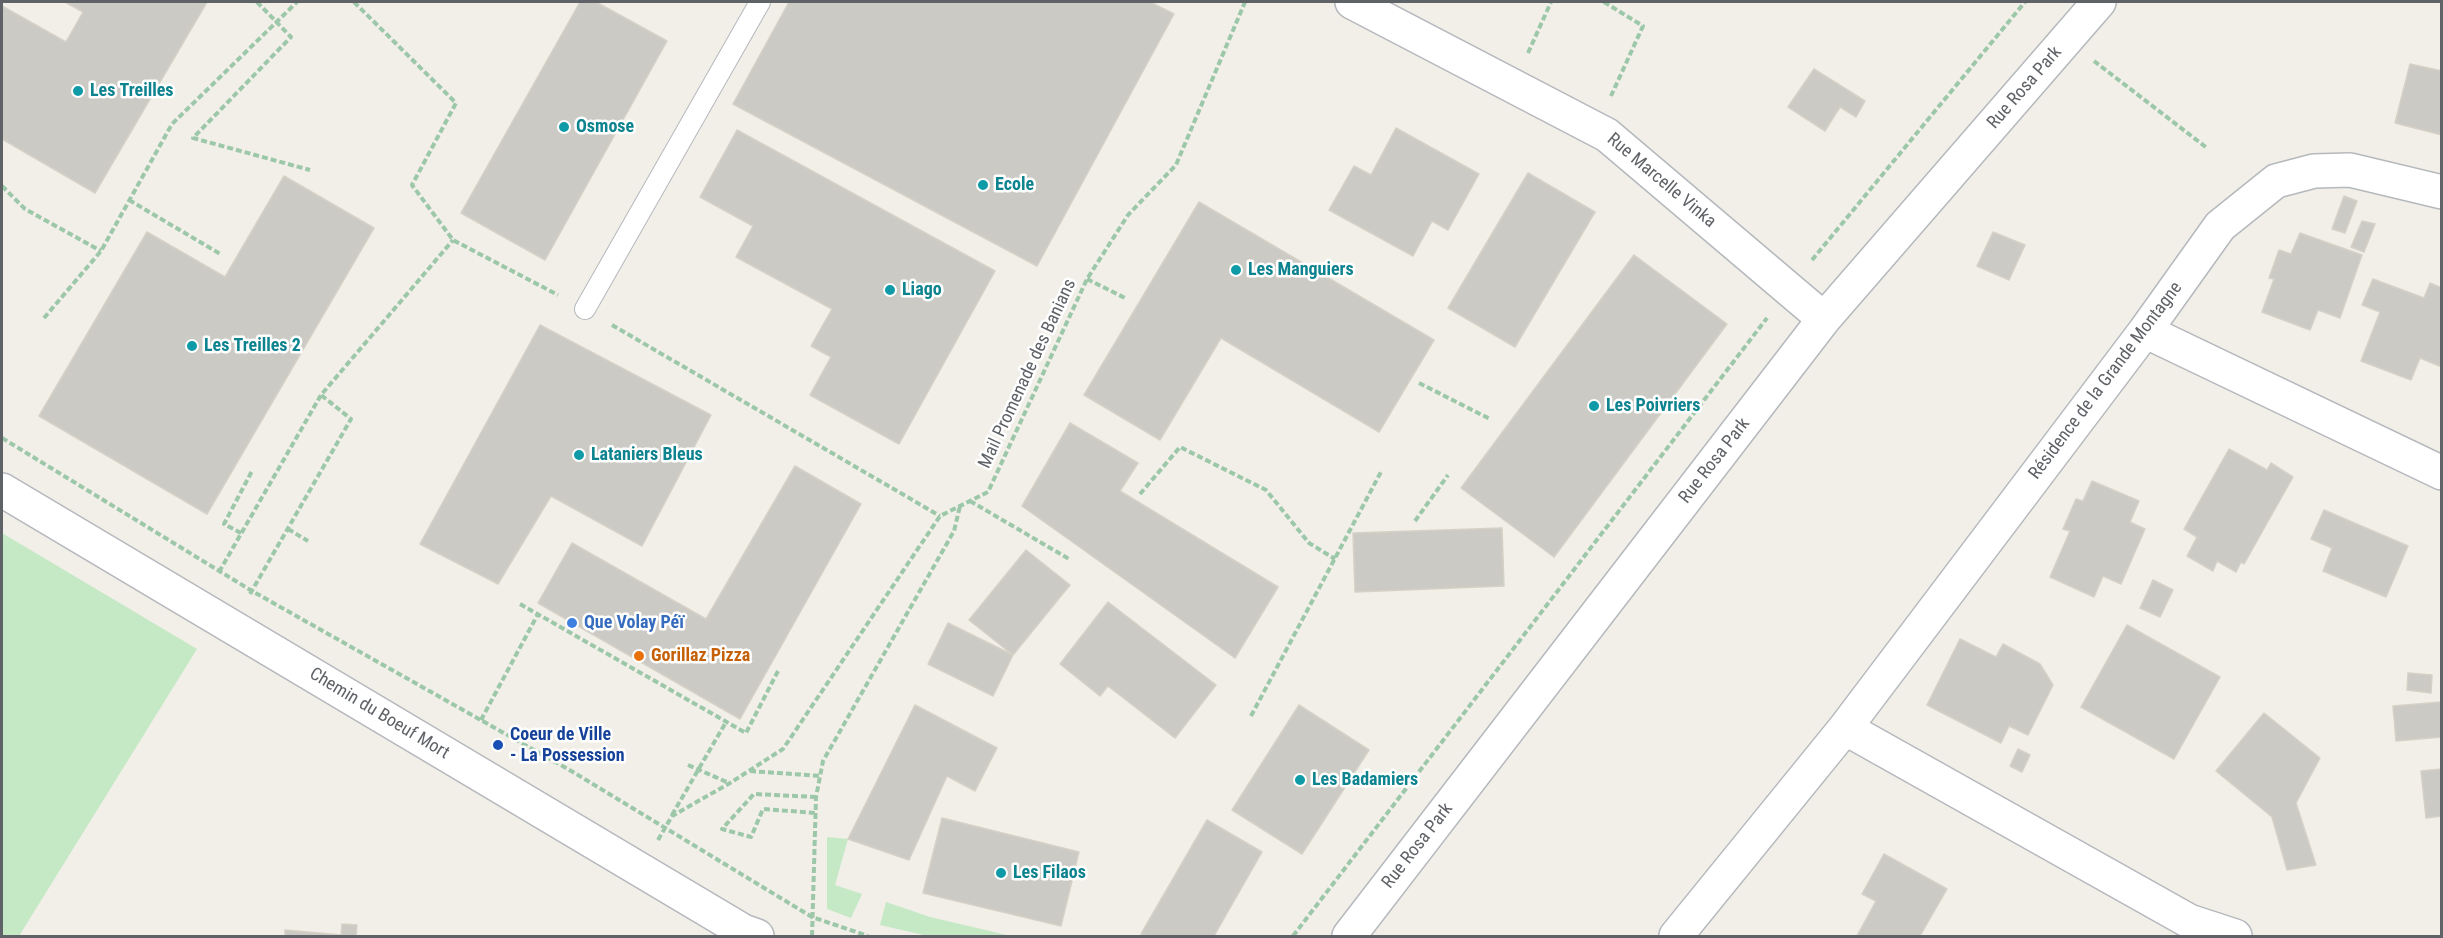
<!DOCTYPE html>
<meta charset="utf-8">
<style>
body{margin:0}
#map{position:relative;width:2443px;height:938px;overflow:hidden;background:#f1efe8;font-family:"Roboto Condensed",sans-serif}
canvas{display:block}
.frame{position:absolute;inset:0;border:3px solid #5f6368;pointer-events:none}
</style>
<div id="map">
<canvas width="2443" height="938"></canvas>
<div class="frame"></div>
</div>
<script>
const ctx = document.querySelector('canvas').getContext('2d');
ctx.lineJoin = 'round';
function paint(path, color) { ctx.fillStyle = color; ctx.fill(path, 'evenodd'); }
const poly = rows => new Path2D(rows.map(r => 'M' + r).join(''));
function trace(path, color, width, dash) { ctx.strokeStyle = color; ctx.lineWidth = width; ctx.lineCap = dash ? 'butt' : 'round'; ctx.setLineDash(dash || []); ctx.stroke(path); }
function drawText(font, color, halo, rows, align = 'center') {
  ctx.font = font + ' "Roboto Condensed",sans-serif'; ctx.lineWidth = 5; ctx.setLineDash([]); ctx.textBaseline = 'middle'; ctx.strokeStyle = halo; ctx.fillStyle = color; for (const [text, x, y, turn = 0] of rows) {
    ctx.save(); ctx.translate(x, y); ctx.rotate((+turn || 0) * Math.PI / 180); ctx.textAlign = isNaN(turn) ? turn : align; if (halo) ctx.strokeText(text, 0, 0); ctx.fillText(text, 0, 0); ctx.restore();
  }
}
paint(poly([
 [2,533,197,649,19,936,2,936],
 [827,837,848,839,835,885,862,894,851,918,827,909],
 [886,902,930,917,1011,936,928,936,880,925]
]), '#c5e8c5');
const building = poly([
 [65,2,207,2,95,193,2,139,2,6,66,42,83,12,65,2],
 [580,2,596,2,667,41,545,260,461,213,580,2],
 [789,2,1150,2,1174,14,1037,266,733,104,789,2],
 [2410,64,2442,71,2442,135,2395,123,2410,64],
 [1814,69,1865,101,1856,117,1840,107,1825,131,1788,107,1814,69],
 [1396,128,1479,174,1448,230,1432,221,1413,256,1329,210,1354,166,1371,175,1396,128],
 [737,130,995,271,899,444,810,395,831,357,811,346,832,309,736,257,753,226,700,197,737,130],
 [1528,173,1595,212,1515,347,1448,308,1528,173],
 [284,176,374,228,207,514,39,416,147,232,225,277,284,176],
 [2344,196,2357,201,2345,233,2332,229,2344,196],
 [1199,202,1434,340,1379,432,1221,338,1160,440,1084,395,1199,202],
 [2362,221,2375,224,2364,252,2351,247,2362,221],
 [1993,232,2025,245,2009,280,1977,266,1993,232],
 [2300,233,2362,255,2340,318,2318,310,2310,330,2262,312,2274,279,2269,278,2279,250,2291,254,2300,233],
 [1634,255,1727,324,1554,557,1461,488,1634,255],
 [2373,279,2424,298,2430,283,2442,288,2442,367,2420,358,2411,380,2361,361,2380,312,2362,305,2373,279],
 [540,325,711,415,642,546,551,496,498,584,420,544,540,325],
 [1070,423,1138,463,1120,491,1278,587,1235,658,1022,506,1070,423],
 [2229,449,2267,470,2271,463,2293,477,2244,564,2241,562,2236,572,2217,561,2213,571,2187,556,2197,537,2184,529,2229,449],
 [795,466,861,504,740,719,538,603,572,543,706,619,795,466],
 [2092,481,2139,501,2130,522,2145,529,2121,584,2103,576,2094,597,2050,577,2070,531,2063,529,2076,499,2083,501,2092,481],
 [2324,510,2408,546,2386,597,2323,571,2332,548,2311,539,2324,510],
 [1502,528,1504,586,1355,592,1353,533,1502,528],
 [1026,550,1070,585,1013,655,969,620,1026,550],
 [2153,580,2173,590,2160,617,2140,608,2153,580],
 [1108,602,1216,685,1175,738,1108,686,1100,696,1060,664,1108,602],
 [948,623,1013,655,993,696,928,664,948,623],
 [2127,625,2220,677,2174,759,2081,707,2127,625],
 [1960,639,1996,657,2003,644,2040,664,2053,685,2028,735,2009,726,2001,743,1927,705,1960,639],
 [2408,673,2432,675,2431,693,2407,690,2408,673],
 [2441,702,2442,737,2396,741,2393,706,2441,702],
 [915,705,997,748,975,791,947,776,909,860,848,839,915,705],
 [1299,705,1369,750,1302,854,1232,810,1299,705],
 [2264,713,2320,758,2296,803,2316,865,2287,870,2272,817,2216,771,2264,713],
 [2018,749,2030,755,2022,772,2010,766,2018,749],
 [2442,769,2442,816,2426,818,2421,771,2442,769],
 [942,818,1079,852,1061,926,923,893,942,818],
 [1207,820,1262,852,1214,936,1145,936,1141,934,1207,820],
 [1884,854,1947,889,1920,936,1857,936,1876,901,1862,894,1884,854],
 [342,924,357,925,356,936,285,936,285,930,341,935,342,924]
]);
paint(building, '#cccac5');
trace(building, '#d6d1c6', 1.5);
const lane = poly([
 [585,309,760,2]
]);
const street = poly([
 [1352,2,1607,135,1824,319],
 [2145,331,2442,473],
 [2,490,743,931,757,936],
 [1845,728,2189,921,2235,936],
 [1349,936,1824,319,2099,2],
 [1676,936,1845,728,2145,331,2220,226,2276,181,2314,171,2350,170,2442,192]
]);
trace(lane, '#b5b8bc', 22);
trace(street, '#b5b8bc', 36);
trace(poly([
 [257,2,291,37,193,138,310,170],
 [354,2,456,103,412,185,453,240,558,295],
 [1604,2,1643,26,1611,96],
 [1528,53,1551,2],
 [2094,61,2207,148],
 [2,186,25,209,101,251],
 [129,200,222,255],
 [1812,260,2025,2],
 [1087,279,1127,299],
 [44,318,101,251,172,124,297,2],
 [612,325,940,516],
 [1419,383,1490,419],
 [2,438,252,591,573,772,812,917,868,936],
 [1140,494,1180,447,1266,490,1309,543,1335,559],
 [970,501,1069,559],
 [1415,521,1448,475],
 [288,529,308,541],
 [241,533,224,524,252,471],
 [219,572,321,395],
 [250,594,351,419,321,395,453,240],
 [520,604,746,733,778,671],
 [1251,716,1382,470],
 [481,720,538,614],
 [688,765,729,783],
 [750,771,821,776],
 [816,797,754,794,722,829,751,837,763,809,816,813],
 [672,815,726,722],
 [658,840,672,816,730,783,783,749,940,516,988,492,1087,279,1128,215,1176,165,1245,2],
 [812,936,816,797,823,761,954,531,960,506],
 [1293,936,1767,318]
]), '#9cc7a9', 4, [6, 3]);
trace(lane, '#fff', 20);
trace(street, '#fff', 33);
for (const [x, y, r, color] of [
 [78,91,6,"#0f9aa8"],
 [564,127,6,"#0f9aa8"],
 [983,185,6,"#0f9aa8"],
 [1236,270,6,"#0f9aa8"],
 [890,290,6,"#0f9aa8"],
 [192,346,6,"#0f9aa8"],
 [1594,406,6,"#0f9aa8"],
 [579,455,6,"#0f9aa8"],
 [572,623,6,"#3f7fe0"],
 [639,656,6,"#e8710a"],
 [498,745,6,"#1a4fb4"],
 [1300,780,6,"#0f9aa8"],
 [1001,873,6,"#0f9aa8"]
]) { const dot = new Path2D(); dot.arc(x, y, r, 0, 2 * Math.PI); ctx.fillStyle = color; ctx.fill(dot); trace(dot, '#fff', 2); }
drawText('18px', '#5f6368', '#fff', [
 ["Rue Rosa Park",2025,88,-49],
 ["Rue Marcelle Vinka",1661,181,40],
 ["Mail Promenade des Banians",1028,374,-65],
 ["Résidence de la Grande Montagne",2106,381,-53],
 ["Rue Rosa Park",1715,461,-52],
 ["Chemin du Boeuf Mort",379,714,31],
 ["Rue Rosa Park",1418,846,-52]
]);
drawText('bold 18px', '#0d838f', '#fff', [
 ["Les Treilles",90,91],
 ["Osmose",576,127],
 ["Ecole",995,185],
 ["Les Manguiers",1248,270],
 ["Liago",902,290],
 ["Les Treilles 2",204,346],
 ["Les Poivriers",1606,406],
 ["Lataniers Bleus",591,455],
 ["Les Badamiers",1312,780],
 ["Les Filaos",1013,873]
], 'left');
drawText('bold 18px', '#366cbe', '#fff', [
 ["Que Volay Péï",584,623]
], 'left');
drawText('bold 18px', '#c56008', '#fff', [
 ["Gorillaz Pizza",651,656]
], 'left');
drawText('bold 18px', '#164399', '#fff', [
 ["Coeur de Ville",510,735],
 ["- La Possession",510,756]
], 'left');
</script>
